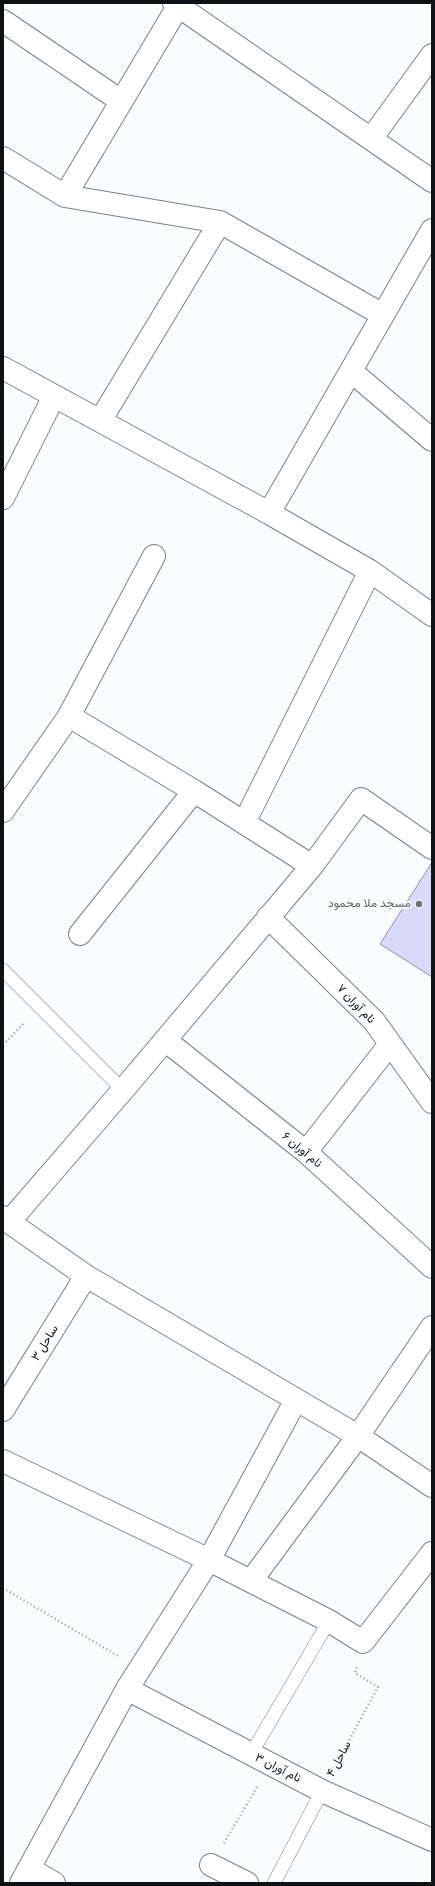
<!DOCTYPE html>
<meta charset="utf-8">
<style>
body{margin:0}
#map{position:relative;width:435px;height:1886px;overflow:hidden;background:#fafcfd;font-family:Karla,sans-serif}
canvas{display:block}
.frame{position:absolute;inset:0;border:4px solid #0f1215;pointer-events:none}
</style>
<div id="map">
<canvas width="435" height="1886"></canvas>
<div class="frame"></div>
</div>
<script>
const ctx = document.querySelector('canvas').getContext('2d');
ctx.lineJoin = 'round';
function paint(path, color) { ctx.fillStyle = color; ctx.fill(path, 'evenodd'); }
const poly = rows => new Path2D(rows.map(r => 'M' + r).join(''));
function trace(path, color, width, dash) { ctx.strokeStyle = color; ctx.lineWidth = width; ctx.lineCap = dash ? 'butt' : 'round'; ctx.setLineDash(dash || []); ctx.stroke(path); }
function drawText(font, color, halo, rows, align = 'center') {
  ctx.font = font + ' Karla,Vazirmatn,sans-serif'; ctx.lineWidth = 4; ctx.setLineDash([]); ctx.textBaseline = 'middle'; ctx.strokeStyle = halo; ctx.fillStyle = color; for (const [text, x, y, turn = 0] of rows) {
    ctx.save(); ctx.translate(x, y); ctx.rotate((+turn || 0) * Math.PI / 180); ctx.textAlign = isNaN(turn) ? turn : align; if (halo) ctx.strokeText(text, 0, 0); ctx.fillText(text, 0, 0); ctx.restore();
  }
}
const building = poly([
 [431,864,432,864,432,977,380,944,431,864]
]);
paint(building, '#d7daf8');
trace(building, '#92939e', 1);
const service = poly([
 [3,970,123,1090],
 [251,1754,329,1621],
 [274,1883,322,1791]
]);
const minor = poly([
 [174,3,432,181],
 [3,21,121,101],
 [371,139,432,55],
 [3,158,65,196,220,222,383,315],
 [65,196,180,3],
 [3,368,269,513,370,571,432,615],
 [351,371,432,440],
 [100,421,220,222],
 [3,498,54,396],
 [269,513,432,230],
 [69,716,154,556],
 [3,811,69,716,194,791,312,866],
 [244,823,370,571],
 [268,917,374,1021,432,1102],
 [80,934,194,791],
 [165,1040,306,1152,432,1267],
 [306,1152,390,1044],
 [3,1217,9,1222,123,1090,312,866,361,799,432,848],
 [9,1222,86,1276,358,1436,432,1486],
 [3,1410,86,1276],
 [3,1461,209,1560,329,1621,363,1642,432,1553],
 [251,1581,358,1436,432,1327],
 [127,1689,322,1791,432,1840],
 [211,1865,247,1883],
 [30,1869,54,1883],
 [21,1883,127,1689,209,1560,296,1400]
]);
trace(service, '#798189', 14);
trace(minor, '#798189', 24);
trace(poly([
 [3,1045,25,1022],
 [3,1588,118,1656],
 [334,1768,378,1687,355,1673,357,1666],
 [224,1843,257,1787]
]), '#95989a', 2.5, [1, 3]);
trace(service, '#fff', 13);
trace(minor, '#fff', 22);
for (const [x, y, r, color] of [
 [419,904,4,"#6b7280"]
]) { const dot = new Path2D(); dot.arc(x, y, r, 0, 2 * Math.PI); ctx.fillStyle = color; ctx.fill(dot); trace(dot, '#fafcfd', 1.5); }
drawText('12px', '#5b616d', '#fafcfd', [
 ["مسجد ملا محمود",411,904]
], 'right');
drawText('12px', '#0f1215', '#fafcfd', [
 ["نام آوران ۷",356,1004,46],
 ["نام آوران ۶",302,1150,40],
 ["ساحل ۳",45,1343,-58],
 ["ساحل ۴",339,1759,-62],
 ["نام آوران ۳",278,1768,27]
]);
</script>
